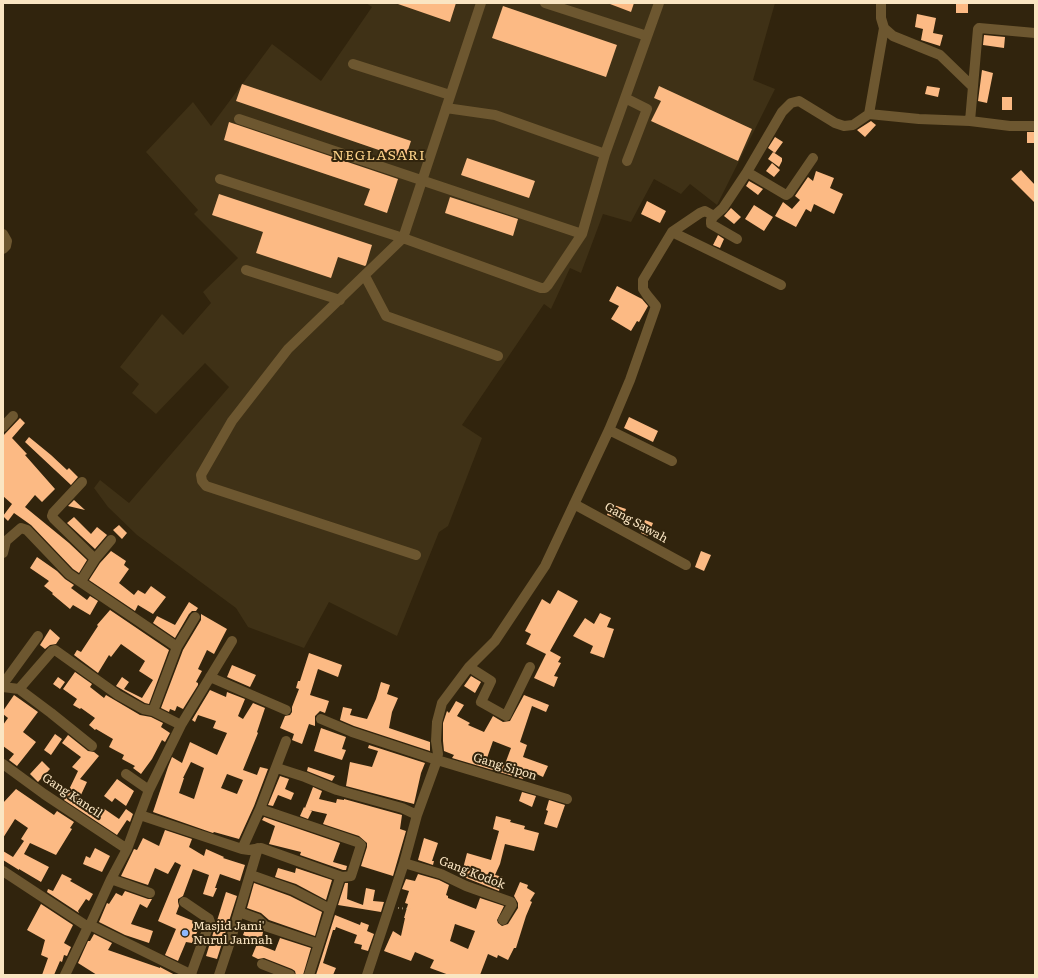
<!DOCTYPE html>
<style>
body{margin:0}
#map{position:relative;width:1038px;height:978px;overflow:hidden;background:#31240d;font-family:Literata,serif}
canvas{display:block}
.frame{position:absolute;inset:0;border:4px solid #fae5c2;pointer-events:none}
</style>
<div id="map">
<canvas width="1038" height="978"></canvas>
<div class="frame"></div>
</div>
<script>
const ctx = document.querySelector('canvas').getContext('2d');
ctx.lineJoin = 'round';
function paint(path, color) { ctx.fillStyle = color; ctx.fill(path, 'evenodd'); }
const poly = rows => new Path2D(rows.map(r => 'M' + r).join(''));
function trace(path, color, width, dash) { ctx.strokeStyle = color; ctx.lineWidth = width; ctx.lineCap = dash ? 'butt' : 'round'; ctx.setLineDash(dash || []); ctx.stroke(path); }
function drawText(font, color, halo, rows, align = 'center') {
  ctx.font = font + ' Literata,serif'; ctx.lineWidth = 4; ctx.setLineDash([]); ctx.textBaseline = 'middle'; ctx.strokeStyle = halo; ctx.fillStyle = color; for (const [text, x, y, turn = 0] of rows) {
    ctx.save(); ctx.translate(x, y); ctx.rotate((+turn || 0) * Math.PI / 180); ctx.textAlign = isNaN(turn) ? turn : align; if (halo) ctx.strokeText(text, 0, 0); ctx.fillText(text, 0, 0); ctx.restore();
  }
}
paint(poly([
 [366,3,775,3,753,80,775,89,717,205,690,184,681,194,654,179,631,222,603,214,581,273,570,268,551,309,544,304,462,425,482,438,448,526,439,532,397,636,329,602,304,648,248,627,236,608,137,535,108,507,94,488,100,480,129,503,229,387,205,363,156,414,132,393,139,384,120,367,162,314,183,335,211,303,203,292,238,258,194,214,198,210,146,152,193,102,211,126,272,44,321,81,372,7]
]), '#3f3116');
paint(poly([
 [398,3,456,3,450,22,398,4],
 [610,3,634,3,631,12,610,4],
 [956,3,968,3,968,13,956,13],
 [503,6,617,45,606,77,492,38],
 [917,14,936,18,933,33,943,35,940,46,921,40,923,29,915,27],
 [984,35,1005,37,1004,48,983,45],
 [982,70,993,73,987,103,978,101],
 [242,84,411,141,405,159,236,101],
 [659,86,752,129,738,161,651,121,661,101,654,98],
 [927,86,940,88,938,97,925,94],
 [1002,97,1012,97,1012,110,1002,110],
 [871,121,876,125,865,137,857,130],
 [229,122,398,179,387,213,364,205,370,189,224,140],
 [1027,132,1035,132,1035,143,1027,143],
 [775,137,783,142,775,153,768,148],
 [773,152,782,158,782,161,779,167,768,159],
 [467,158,535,181,529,198,461,175],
 [772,163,780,170,774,177,766,171],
 [1021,170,1035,185,1035,203,1011,179],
 [816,171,834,178,830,188,843,194,834,214,814,204,811,212,806,209,796,227,775,216,783,202,792,209,800,200,795,196,808,177,813,181],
 [749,181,763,189,758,195,746,186],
 [219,194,372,245,366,265,365,266,338,257,331,278,256,253,263,232,212,215],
 [450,197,518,219,513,236,445,213],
 [647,201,666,211,660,223,641,214],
 [754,205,773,217,764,231,745,219],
 [731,208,741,217,734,224,724,216],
 [718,235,724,239,720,248,713,245],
 [617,286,642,299,648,306,639,322,637,321,631,331,611,319,619,306,609,301],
 [629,417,658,431,653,442,624,428],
 [20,418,25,423,12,438,27,454,25,455,55,489,42,502,35,495,25,507,69,543,87,560,79,573,73,569,31,525,14,513,8,521,3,516,12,504,3,496,3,436],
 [29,437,51,455,67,470,69,468,78,477,71,485,25,442],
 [74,500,85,510,68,506],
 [611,504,626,509,622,520,607,515],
 [74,517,91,534,97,527,107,535,95,549,67,523],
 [645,520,653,523,648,536,641,533],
 [119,525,127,533,122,539,113,530],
 [111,551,126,561,124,565,129,569,119,583,134,595,138,590,145,594,151,586,166,597,153,614,138,605,135,611,89,580,100,563],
 [701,551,711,555,704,571,695,567],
 [37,557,57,571,65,579,74,585,71,588,87,600,90,596,98,601,90,615,73,605,70,609,52,594,53,593,44,586,49,581,30,568],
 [558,590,578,601,550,651,561,657,558,662,561,663,554,676,558,677,554,687,534,678,546,654,526,644,531,634,525,631,542,599,550,604],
 [189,602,198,608,196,611,192,611,189,614,175,638,153,623,157,616,175,625],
 [110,610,169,650,149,704,145,703,116,686,122,677,129,682,124,689,142,698,153,680,139,671,145,661,121,644,111,657,109,655,98,673,74,655,77,650,81,652,98,626,97,625],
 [600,613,611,618,607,627,614,629,604,658,590,653,593,646,573,636,585,618,594,624],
 [201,614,227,629,214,654,207,650,198,669,202,671,196,682,198,683,198,685,183,709,177,706,175,711,170,709,169,712,161,708,183,650,201,620],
 [50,629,60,638,56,644,50,645,45,649,40,645],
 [309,653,342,665,338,677,318,669,310,695,329,701,325,713,320,711,315,716,315,726,309,724,302,744,292,740,294,734,280,728,285,716,290,715,292,712,292,707,299,689,296,688,298,681,300,681],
 [232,665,256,675,250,687,227,677],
 [75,672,92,684,90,687,104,698,106,695,140,715,151,717,163,723,161,727,170,733,165,742,162,740,152,759,141,774,133,768,135,766,122,759,124,755,109,747,113,739,96,729,95,730,89,725,95,718,81,708,80,709,73,705,77,699,63,689],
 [471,676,481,682,475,693,464,686],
 [58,677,65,682,60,689,53,684],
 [381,682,390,685,387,694,398,698,392,712,389,728,430,742,430,751,354,726,340,720,343,707,352,709,350,715,367,719,376,699],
 [210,690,226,697,227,692,245,699,238,716,243,719,253,703,265,708,257,732,258,733,243,770,257,775,260,767,268,769,254,806,239,839,214,832,213,833,153,812,168,767,172,757,182,763,190,742,217,755,227,733,213,728,216,721,198,715,195,722,192,720],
 [191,762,204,768,194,799,179,793,184,778,183,778],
 [227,774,243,780,237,794,221,788],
 [14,695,38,712,23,732,36,742,17,766,9,760,14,754,3,746,3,725,8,718,3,714,3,711],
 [524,695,549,705,546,712,532,706,520,742,527,745,523,757,548,766,543,777,526,769,523,779,452,758,454,755,444,751,443,741,443,723,447,711,449,713,456,701,464,705,457,716,470,723,468,725,484,732,493,716,503,722,510,721],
 [493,741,511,748,505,764,487,758],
 [321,728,346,737,342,749,346,750,342,760,314,751],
 [55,734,62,739,51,755,44,750],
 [68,735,88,751,94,752,99,756,80,779,87,782,80,797,100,813,103,808,119,819,126,809,133,814,130,822,127,820,117,835,64,800,78,771,72,767,81,757,62,743],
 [369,745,425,763,421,773,414,804,346,786,350,762,372,767,378,751,368,748],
 [42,761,50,769,38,782,30,774],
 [308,767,335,776,332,781,307,771],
 [280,776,289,779,285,789,294,793,291,800,278,795,273,806,268,805],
 [117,779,134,791,126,806,115,798,112,802,104,796],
 [313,787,322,791,319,799,336,803,337,799,344,800,344,799,402,815,400,829,406,831,393,876,361,866,367,847,367,843,359,836,323,824,327,814,309,810,312,811,308,819,300,816,304,807,305,808],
 [16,789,54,815,57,811,74,822,70,828,72,829,56,855,30,843,24,854,49,867,41,882,19,869,19,870,3,860,3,851,13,857,24,841,21,839,28,828,15,819,3,838,3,803],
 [522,792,536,796,532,807,519,801],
 [549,800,565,805,557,828,544,824,548,811,546,810],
 [496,816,511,820,510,822,525,826,524,829,539,833,534,851,505,844,500,864,495,875,503,877,499,891,461,876,467,853,491,860,499,831,493,829],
 [264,817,340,843,333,862,347,866,346,870,343,870,300,855,301,852,269,844,275,826,262,820],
 [165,830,192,839,189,847,204,856,206,849,224,857,223,858,245,865,240,881,220,874,215,888,217,888,213,897,203,894,209,875,193,869,183,896,178,899,178,902,179,906,176,914,201,924,192,943,186,942,178,961,165,955,176,929,158,921,181,865,175,862,168,874,155,868,148,885,121,876,134,849,137,850,143,838,159,846],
 [424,838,438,843,432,861,434,861,433,865,418,860],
 [95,848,110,856,102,872,83,864,86,856,90,858],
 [278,868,295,873,296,868,332,880,326,900,296,884,275,877],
 [62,874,72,879,70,881,93,894,89,901,86,899,78,911,79,913,47,892,48,889,53,891],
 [418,874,439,880,449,885,446,895,448,896,448,898,476,909,480,898,504,906,497,920,498,923,502,926,508,924,518,908,518,903,514,896,520,882,528,885,527,888,535,893,530,901,532,902,526,916,516,948,514,948,508,960,498,955,497,958,488,954,480,975,449,975,430,968,434,960,415,952,411,961,384,951,393,931,401,936,405,918,404,918,408,904,405,903,409,891,402,889,406,879,415,881],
 [455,924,475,931,468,949,450,941],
 [254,883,290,896,322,912,315,936,269,920,261,913,247,908],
 [345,883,348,883,347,899,363,905,366,888,375,890,373,901,384,902,381,912,338,905],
 [125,891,148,899,152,899,147,908,140,904,131,924,153,931,149,943,125,935,99,922,107,903,109,904,116,893,122,896],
 [226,892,237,896,217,959,206,956],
 [41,904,73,925,64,943,71,947,67,956,64,955,62,962,60,961,54,975,42,975,48,958,41,955,45,940,27,930],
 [335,915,360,925,361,922,369,925,367,931,374,934,368,951,361,949,362,945,354,943,357,935,336,927,335,930,333,930,323,963,336,968,333,975,316,975],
 [248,922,254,925,263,932,261,942,243,935],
 [94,934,112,943,108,950,160,968,160,967,175,975,97,975,78,963,88,941,90,941],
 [280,938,311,948,303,975,296,975,295,971,292,969,264,958,258,959,252,956,257,944,275,951]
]), '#fcba84');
trace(poly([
 [398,908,410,909]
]), '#958467', 2, [1, 3]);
trace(poly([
 [545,3,647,36],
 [884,28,893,36,940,55,973,87],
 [353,64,450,95],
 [625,98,647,109,627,161],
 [446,108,495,115,605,154],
 [869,114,884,28,881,18,881,3],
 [239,119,582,234,548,285,545,288,541,288,403,238,288,349,232,421,201,475,202,481,206,486,416,555],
 [970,121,978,29,979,28,1035,33],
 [747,172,786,195,789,193,813,158],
 [220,179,403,238,481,3],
 [714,216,711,220,711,224,737,239],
 [672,232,781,285],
 [3,234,7,241,6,246,3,249],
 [582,234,605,154,659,3],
 [246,270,340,300],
 [365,276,386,316,498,356],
 [3,427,13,416],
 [609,430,672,461],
 [82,482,53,513,52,516,54,519,95,559],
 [574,504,686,565],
 [3,553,6,541,21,528,27,530,69,574,177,647],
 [81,581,95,559,111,540],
 [469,667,491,681,481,702,506,716,530,667],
 [210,677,286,710],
 [3,684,38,636],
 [3,687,19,689,51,713,92,746],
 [19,689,52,651,55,650,118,695,143,709,153,711,177,647,195,617],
 [153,711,181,725],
 [321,719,352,732,437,760,567,799],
 [3,764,44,794,127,849],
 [277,768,305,777,337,790,402,808,417,815],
 [126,774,149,790],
 [260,809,357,842,361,845,351,876,342,877,340,878,309,975],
 [140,815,242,849,249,850,261,848,342,877],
 [242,849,260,809,286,741],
 [404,863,441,874,466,886,511,902,512,905,503,920],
 [3,871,88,927],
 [251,875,293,890,330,909],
 [111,879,150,893],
 [184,902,209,919,210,922,191,974],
 [239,912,258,919,265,926,319,944],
 [90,925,192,975],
 [262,964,290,975],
 [65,975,88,927,90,925,111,879,127,849,149,790,181,725,232,641],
 [219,975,229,945,258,848],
 [367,975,404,863,417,815,437,760,438,754,436,741,437,722,442,703,469,667,495,641,545,566,609,430,630,380,656,306,647,295,643,289,643,280,672,232,700,213,705,211,714,216,723,208,747,172,782,112,791,103,799,101,835,123,844,126,853,125,869,114,919,119,970,121,1010,126,1035,126]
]), '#6d5730', 10);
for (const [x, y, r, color] of [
 [185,933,4,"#8fb8fd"]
]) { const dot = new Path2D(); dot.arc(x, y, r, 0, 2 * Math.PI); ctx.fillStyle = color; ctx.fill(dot); trace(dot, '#31240d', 1.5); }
drawText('12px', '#fae5c2', '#31240d', [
 ["Gang Sawah",636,523,29],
 ["Gang Sipon",505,767,17],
 ["Gang Kancil",72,796,34],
 ["Gang Kodok",472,873,21]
]);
drawText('12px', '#fae5c2', '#31240d', [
 ["Masjid Jami'",193,926],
 ["Nurul Jannah",193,940]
], 'left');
ctx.letterSpacing = '1px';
drawText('14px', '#f9cf86', '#31240d', [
 ["NEGLASARI",379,156]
]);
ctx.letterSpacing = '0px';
</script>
